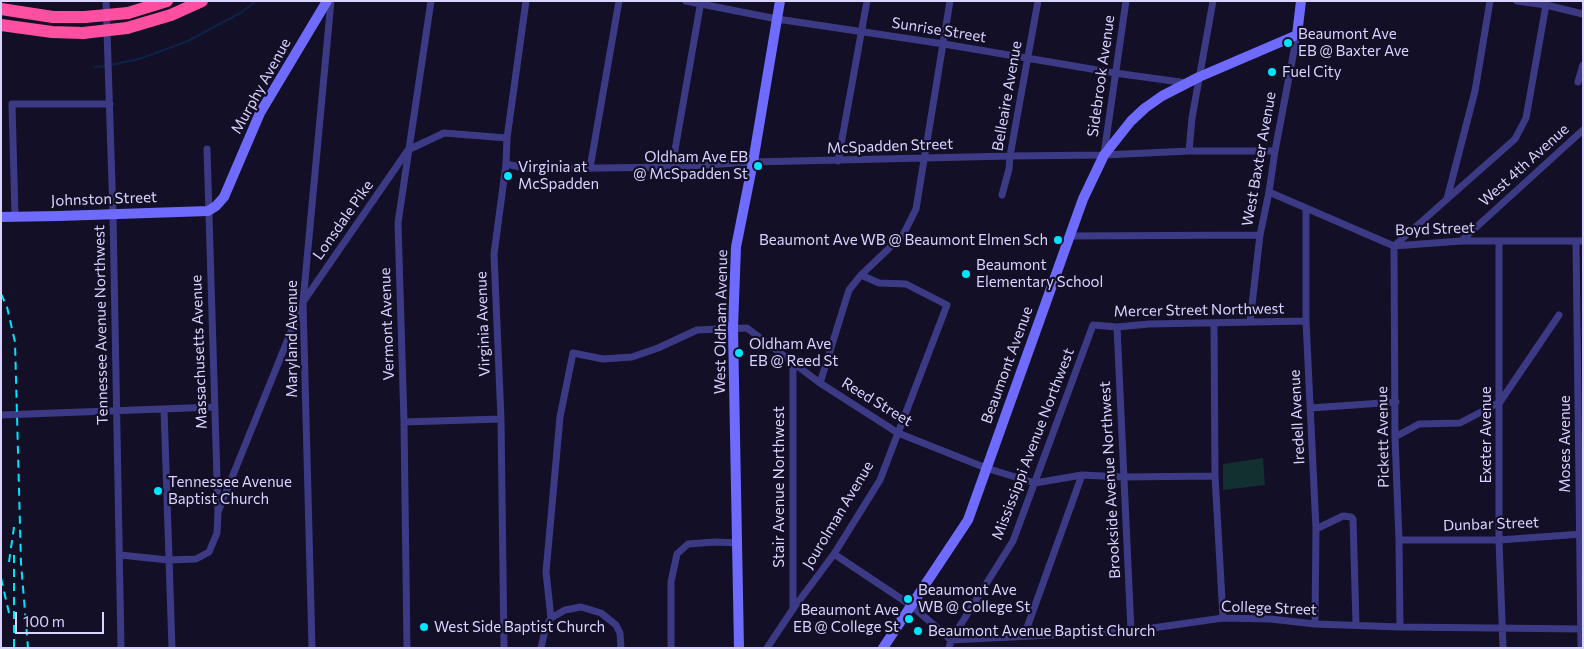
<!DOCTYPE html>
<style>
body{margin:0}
#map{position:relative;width:1584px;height:649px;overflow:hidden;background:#130f26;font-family:Commissioner,sans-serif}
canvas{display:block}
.frame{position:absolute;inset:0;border:2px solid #d9d4ff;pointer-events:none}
.scale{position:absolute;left:15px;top:612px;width:89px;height:22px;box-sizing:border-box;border:2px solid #d9d4ff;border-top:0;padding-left:6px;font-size:15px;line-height:18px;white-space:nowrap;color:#d9d4ff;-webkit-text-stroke:4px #130f26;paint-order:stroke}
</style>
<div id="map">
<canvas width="1584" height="649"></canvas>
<div class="frame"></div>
<div class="scale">100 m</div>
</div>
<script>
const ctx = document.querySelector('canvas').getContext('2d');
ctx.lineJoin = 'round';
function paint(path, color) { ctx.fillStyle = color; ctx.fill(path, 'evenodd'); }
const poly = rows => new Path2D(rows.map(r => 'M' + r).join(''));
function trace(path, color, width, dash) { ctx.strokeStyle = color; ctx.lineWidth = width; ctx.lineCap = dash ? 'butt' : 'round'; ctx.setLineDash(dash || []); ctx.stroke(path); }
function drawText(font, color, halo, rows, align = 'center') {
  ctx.font = font + ' Commissioner,sans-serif'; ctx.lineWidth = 4.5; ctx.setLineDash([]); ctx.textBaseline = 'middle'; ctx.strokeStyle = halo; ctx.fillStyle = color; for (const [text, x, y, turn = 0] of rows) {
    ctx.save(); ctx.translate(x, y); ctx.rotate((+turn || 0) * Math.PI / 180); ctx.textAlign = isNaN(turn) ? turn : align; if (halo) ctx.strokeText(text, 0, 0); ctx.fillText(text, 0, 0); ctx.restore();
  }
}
paint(poly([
 [1263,458,1265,485,1223,490,1223,464]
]), '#12302f');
trace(poly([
 [111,65,139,59,186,42,242,12,256,1],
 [94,67,107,66]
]), '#0c2248', 2);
trace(poly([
 [106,1,113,214,121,648],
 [686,1,777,19,944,44,1115,73,1187,83],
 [1517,1,1546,5,1583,14],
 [1578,82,1583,65],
 [1189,151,1192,118,1213,1],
 [1104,154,1126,1],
 [838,161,867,1],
 [506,164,530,169,672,167,753,162,1010,156,1104,155,1189,151,1275,151],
 [672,167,701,1],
 [590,168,619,1],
 [1269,192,1394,246,1461,241,1583,241],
 [1002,195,1009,169,1010,156,1038,1],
 [1447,199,1475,91,1490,1],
 [1306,209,1306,321,1316,529,1315,624],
 [15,216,12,104,110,104],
 [1070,236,1260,235],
 [1461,241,1583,130],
 [1499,241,1499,540,1503,648],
 [1576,241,1581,648],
 [1250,322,1260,235,1269,192,1275,151,1297,35],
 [1214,323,1215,476,1223,618],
 [1117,327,1131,631],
 [793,364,793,609],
 [820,383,849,290,861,275,903,235,916,209,950,1],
 [1311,408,1396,402],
 [164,409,172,648],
 [1,415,215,407],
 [404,422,501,419],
 [1395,437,1419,424,1460,423,1500,402,1559,315],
 [218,512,303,302,408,150,444,133,507,138],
 [1316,529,1343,516,1351,517,1353,519,1356,624],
 [1399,540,1499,540,1582,534],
 [834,554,912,606,951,640,1131,631,1223,618,1270,619,1315,624,1400,627,1583,629],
 [120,555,168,560,196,559,209,552,217,533,218,512,207,149],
 [551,618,546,572,560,417,573,353,603,359,632,357,658,348,697,330,747,328,820,383,898,433,986,468,1035,483,1082,475,1123,477,1215,476],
 [1400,627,1399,540,1395,437,1394,246,1515,139,1526,118,1546,5],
 [1024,636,1082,475],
 [312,648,303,302,331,1],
 [407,648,404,422,398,223,431,1],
 [504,648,501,419,494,254,506,164,507,138,526,1],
 [541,648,546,626,551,618,565,610,581,607,601,613,616,625,620,633,621,648],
 [671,648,671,582,677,554,688,544,715,542,738,543],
 [767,648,793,609,834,554,880,480,947,305,906,284,879,283,861,275],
 [949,648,951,640,1013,541,1093,325,1117,327,1149,324,1306,321]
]), '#3d3a85', 7);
trace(poly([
 [1,217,59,216,208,211,216,206,224,197,260,113,327,1],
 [739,648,733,328,736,247,753,162,780,1],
 [883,648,968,520,1083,199,1104,155,1131,121,1145,108,1162,96,1199,77,1297,35,1301,1]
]), '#6f6bff', 10);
trace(poly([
 [1,9,53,17,85,17],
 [128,13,167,1],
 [1,25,52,32,83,33],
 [127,28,171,15,202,1]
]), '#ff4fa3', 12);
trace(poly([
 [1,294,7,307,15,342,21,563,28,648],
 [14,555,14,648],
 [9,562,14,527],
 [1,578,9,613]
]), '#00e5ff', 2, [8, 6]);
trace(poly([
 [85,17,128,13],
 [83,33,127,28]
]), '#ff4fa3', 12);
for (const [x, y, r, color] of [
 [1288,43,5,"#00e5ff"],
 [1272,72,5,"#00e5ff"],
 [758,166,5,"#00e5ff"],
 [508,176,5,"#00e5ff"],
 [1058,240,5,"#00e5ff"],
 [966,274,5,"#00e5ff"],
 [739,353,5,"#00e5ff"],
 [158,491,5,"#00e5ff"],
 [908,599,5,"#00e5ff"],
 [909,619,5,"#00e5ff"],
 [424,627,5,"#00e5ff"],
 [918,631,5,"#00e5ff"]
]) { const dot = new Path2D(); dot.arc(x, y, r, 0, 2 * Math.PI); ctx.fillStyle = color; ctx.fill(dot); trace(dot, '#130f26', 2); }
drawText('15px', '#d9d4ff', '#130f26', [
 ["Sunrise Street",939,30,9],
 ["Sidebrook Avenue",1101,76,-82],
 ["Murphy Avenue",261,86,-61],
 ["Belleaire Avenue",1007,96,-80],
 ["McSpadden Street",890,146,-2],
 ["West Baxter Avenue",1259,159,-80],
 ["West 4th Avenue",1524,165,-42],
 ["Johnston Street",104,199,-2],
 ["Lonsdale Pike",343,220,-55],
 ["Boyd Street",1435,229,-2],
 ["Mercer Street Northwest",1199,310,-1],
 ["West Oldham Avenue",721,322,-89],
 ["Vermont Avenue",387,324,-92],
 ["Virginia Avenue",483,324,-92],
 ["Tennessee Avenue Northwest",101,325,-91],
 ["Maryland Avenue",292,339,-90],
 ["Massachusetts Avenue",199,352,-92],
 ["Beaumont Avenue",1007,365,-70],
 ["Reed Street",877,402,31],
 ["Iredell Avenue",1297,417,-93],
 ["Exeter Avenue",1486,435,-90],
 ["Pickett Avenue",1383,437,-91],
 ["Mississippi Avenue Northwest",1033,444,-69],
 ["Moses Avenue",1565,444,-90],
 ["Brookside Avenue Northwest",1110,480,-93],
 ["Stair Avenue Northwest",779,487,-90],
 ["Jourolman Avenue",838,515,-59],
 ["Dunbar Street",1491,524,-2],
 ["College Street",1269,608,2]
]);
drawText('15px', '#d9d4ff', '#130f26', [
 ["Beaumont Ave",1298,34],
 ["EB @ Baxter Ave",1298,51],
 ["Fuel City",1282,72],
 ["Oldham Ave EB",748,157,"right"],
 ["@ McSpadden St",748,174,"right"],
 ["Virginia at",518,167],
 ["McSpadden",518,184],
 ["Beaumont Ave WB @ Beaumont Elmen Sch",1048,240,"right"],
 ["Beaumont",976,265],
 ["Elementary School",976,282],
 ["Oldham Ave",749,344],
 ["EB @ Reed St",749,361],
 ["Tennessee Avenue",168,482],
 ["Baptist Church",168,499],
 ["Beaumont Ave",918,590],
 ["WB @ College St",918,607],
 ["Beaumont Ave",899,610,"right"],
 ["EB @ College St",899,627,"right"],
 ["West Side Baptist Church",434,627],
 ["Beaumont Avenue Baptist Church",928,631]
], 'left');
</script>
